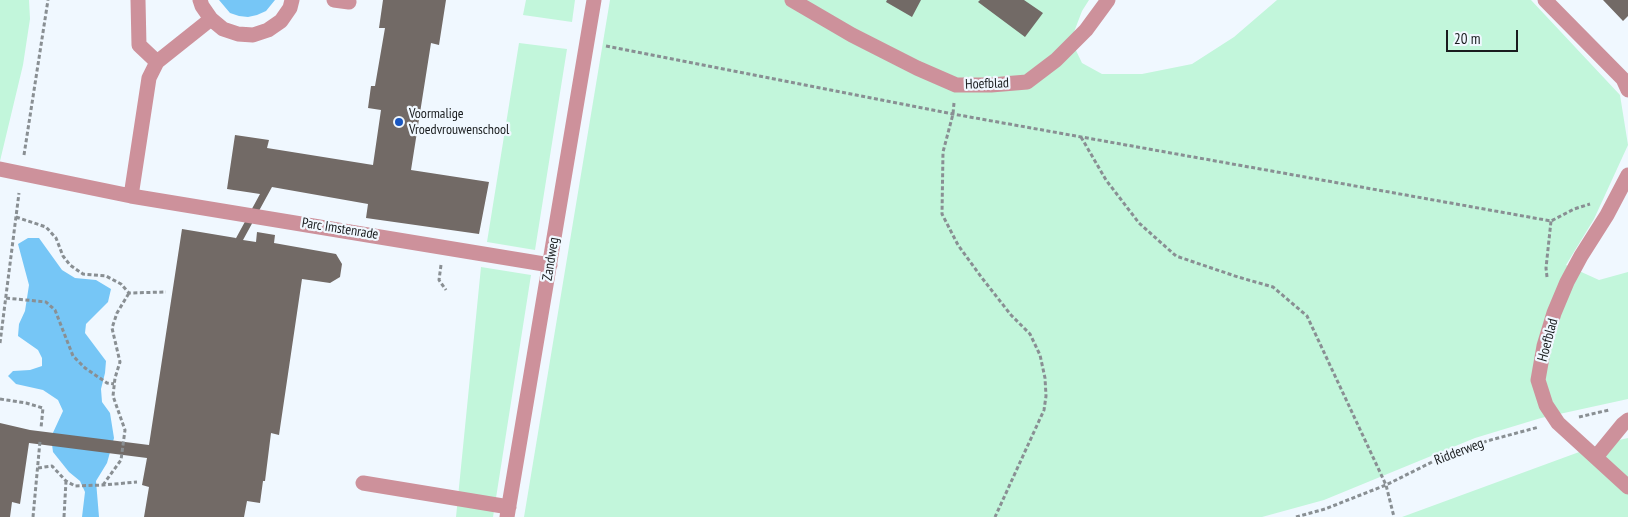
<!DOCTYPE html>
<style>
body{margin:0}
#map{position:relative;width:1628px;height:517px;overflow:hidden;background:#f0f8ff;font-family:"PT Sans Narrow",sans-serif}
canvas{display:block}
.scale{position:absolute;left:1446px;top:30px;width:72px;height:22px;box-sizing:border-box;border:2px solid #191c1e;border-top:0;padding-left:6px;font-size:15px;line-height:18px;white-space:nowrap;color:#191c1e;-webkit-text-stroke:4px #f0f8ff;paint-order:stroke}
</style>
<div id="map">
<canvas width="1628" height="517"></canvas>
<div class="scale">20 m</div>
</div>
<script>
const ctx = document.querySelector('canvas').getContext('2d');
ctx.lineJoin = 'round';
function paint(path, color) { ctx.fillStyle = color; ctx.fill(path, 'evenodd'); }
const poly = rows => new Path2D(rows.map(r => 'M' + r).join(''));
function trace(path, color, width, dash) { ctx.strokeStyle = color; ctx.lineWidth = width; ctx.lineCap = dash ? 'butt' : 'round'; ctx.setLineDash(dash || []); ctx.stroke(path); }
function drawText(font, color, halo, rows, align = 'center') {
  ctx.font = font + ' "PT Sans Narrow",sans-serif'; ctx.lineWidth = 4.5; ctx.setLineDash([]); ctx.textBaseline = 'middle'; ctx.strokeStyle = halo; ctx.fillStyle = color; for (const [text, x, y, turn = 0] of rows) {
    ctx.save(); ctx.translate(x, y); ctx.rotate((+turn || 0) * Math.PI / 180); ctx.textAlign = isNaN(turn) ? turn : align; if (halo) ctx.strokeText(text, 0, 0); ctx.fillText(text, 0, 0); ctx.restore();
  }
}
paint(poly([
 [0,0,29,0,30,19,23,65,0,161],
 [526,0,575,0,572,22,523,15],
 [610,0,1089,0,1082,11,1071,40,1082,63,1102,74,1142,74,1192,64,1234,37,1277,0,1531,0,1620,95,1628,145,1594,219,1566,265,1599,280,1628,272,1628,399,1541,418,1475,438,1324,500,1262,517,524,517],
 [519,43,567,49,535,250,487,242],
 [481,267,531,275,493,517,456,517],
 [1628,438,1628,517,1402,517,1601,444]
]), '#c2f6db');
paint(poly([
 [219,0,275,0,266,11,257,15,248,17,239,16,230,13],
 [28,238,39,238,62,270,75,278,96,280,111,289,108,302,86,324,85,333,106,361,105,373,101,389,102,402,110,413,114,438,107,463,96,481,99,517,82,517,85,492,80,481,69,472,53,452,51,437,63,411,58,400,43,390,16,384,8,376,13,371,30,370,42,366,42,358,38,350,18,336,19,324,25,311,29,285,18,244]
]), '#76c6f6');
paint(poly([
 [383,0,446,0,439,45,431,43,411,170,489,182,479,234,366,218,368,204,272,187,243,240,256,242,257,232,275,235,274,243,336,254,342,264,340,277,330,283,302,279,279,435,271,433,265,481,263,481,260,503,247,501,244,517,144,517,149,487,142,485,147,458,29,443,20,504,12,502,10,517,0,517,0,423,30,430,149,445,182,229,236,238,235,240,260,194,227,189,235,135,269,140,267,148,373,165,381,110,368,108,371,86,375,86,385,28,379,28],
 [887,0,921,0,912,17,886,2],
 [980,0,1024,0,1043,13,1025,37,978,2],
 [1603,0,1628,0,1628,16,1623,21]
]), '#726a66');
trace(poly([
 [606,46,953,114,1551,221,1574,209,1590,204],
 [954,103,953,114,943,152,942,214,958,245,982,278,1011,315,1030,334,1040,355,1045,378,1046,396,1044,410,995,517],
 [1081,137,1106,180,1139,223,1176,256,1238,277,1273,287,1307,316,1386,485,1394,517],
 [24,155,48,0],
 [16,217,46,227,56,238,63,256,70,265,83,274,106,276,121,284,129,293,166,292],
 [441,265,439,280,446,290],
 [1547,277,1546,268,1551,221],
 [6,298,46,302,55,310,73,356,85,368,107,383,114,384],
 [0,343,19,193],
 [0,399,26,403,43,408,41,428],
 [1579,417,1609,410],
 [38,468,52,466,66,481,75,486,103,485,137,482],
 [103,485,121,460,125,430,113,396,115,378,120,362,112,328,117,313,129,293],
 [33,517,40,441],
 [64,517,66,481],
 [1296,517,1325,509,1386,485,1432,462,1487,441,1539,427]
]), '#898f93', 3, [4, 2.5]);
trace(poly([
 [138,0,139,45,157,62],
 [200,0,202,6,211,19,223,29,238,34,253,35,268,30,281,21,290,8,292,0],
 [334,0,349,2],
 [792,0,852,35,917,68,956,85,991,85,1027,82,1056,60,1086,30,1108,0],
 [1545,0,1623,79,1628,90],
 [0,169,131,196,550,265],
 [1628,175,1607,215,1581,256,1567,282,1554,313,1544,346,1538,380,1546,405,1558,423,1628,487],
 [131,196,149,78,157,62,211,19],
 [1596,457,1623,424,1628,420],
 [363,483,509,507],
 [507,517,594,0]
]), '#cd919b', 15);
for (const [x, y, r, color] of [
 [399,122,5,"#1856c1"]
]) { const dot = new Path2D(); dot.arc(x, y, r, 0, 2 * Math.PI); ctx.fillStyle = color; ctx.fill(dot); trace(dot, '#f0f8ff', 2); }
drawText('14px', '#191c1e', '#f0f8ff', [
 ["Hoefblad",987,84,-2],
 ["Parc Imstenrade",340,229,9],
 ["Zandweg",551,259,-81],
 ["Hoefblad",1548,340,-75],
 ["Ridderweg",1459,452,-21]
]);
drawText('14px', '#191c1e', '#f0f8ff', [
 ["Voormalige",409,114],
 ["Vroedvrouwenschool",409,130]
], 'left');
</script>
